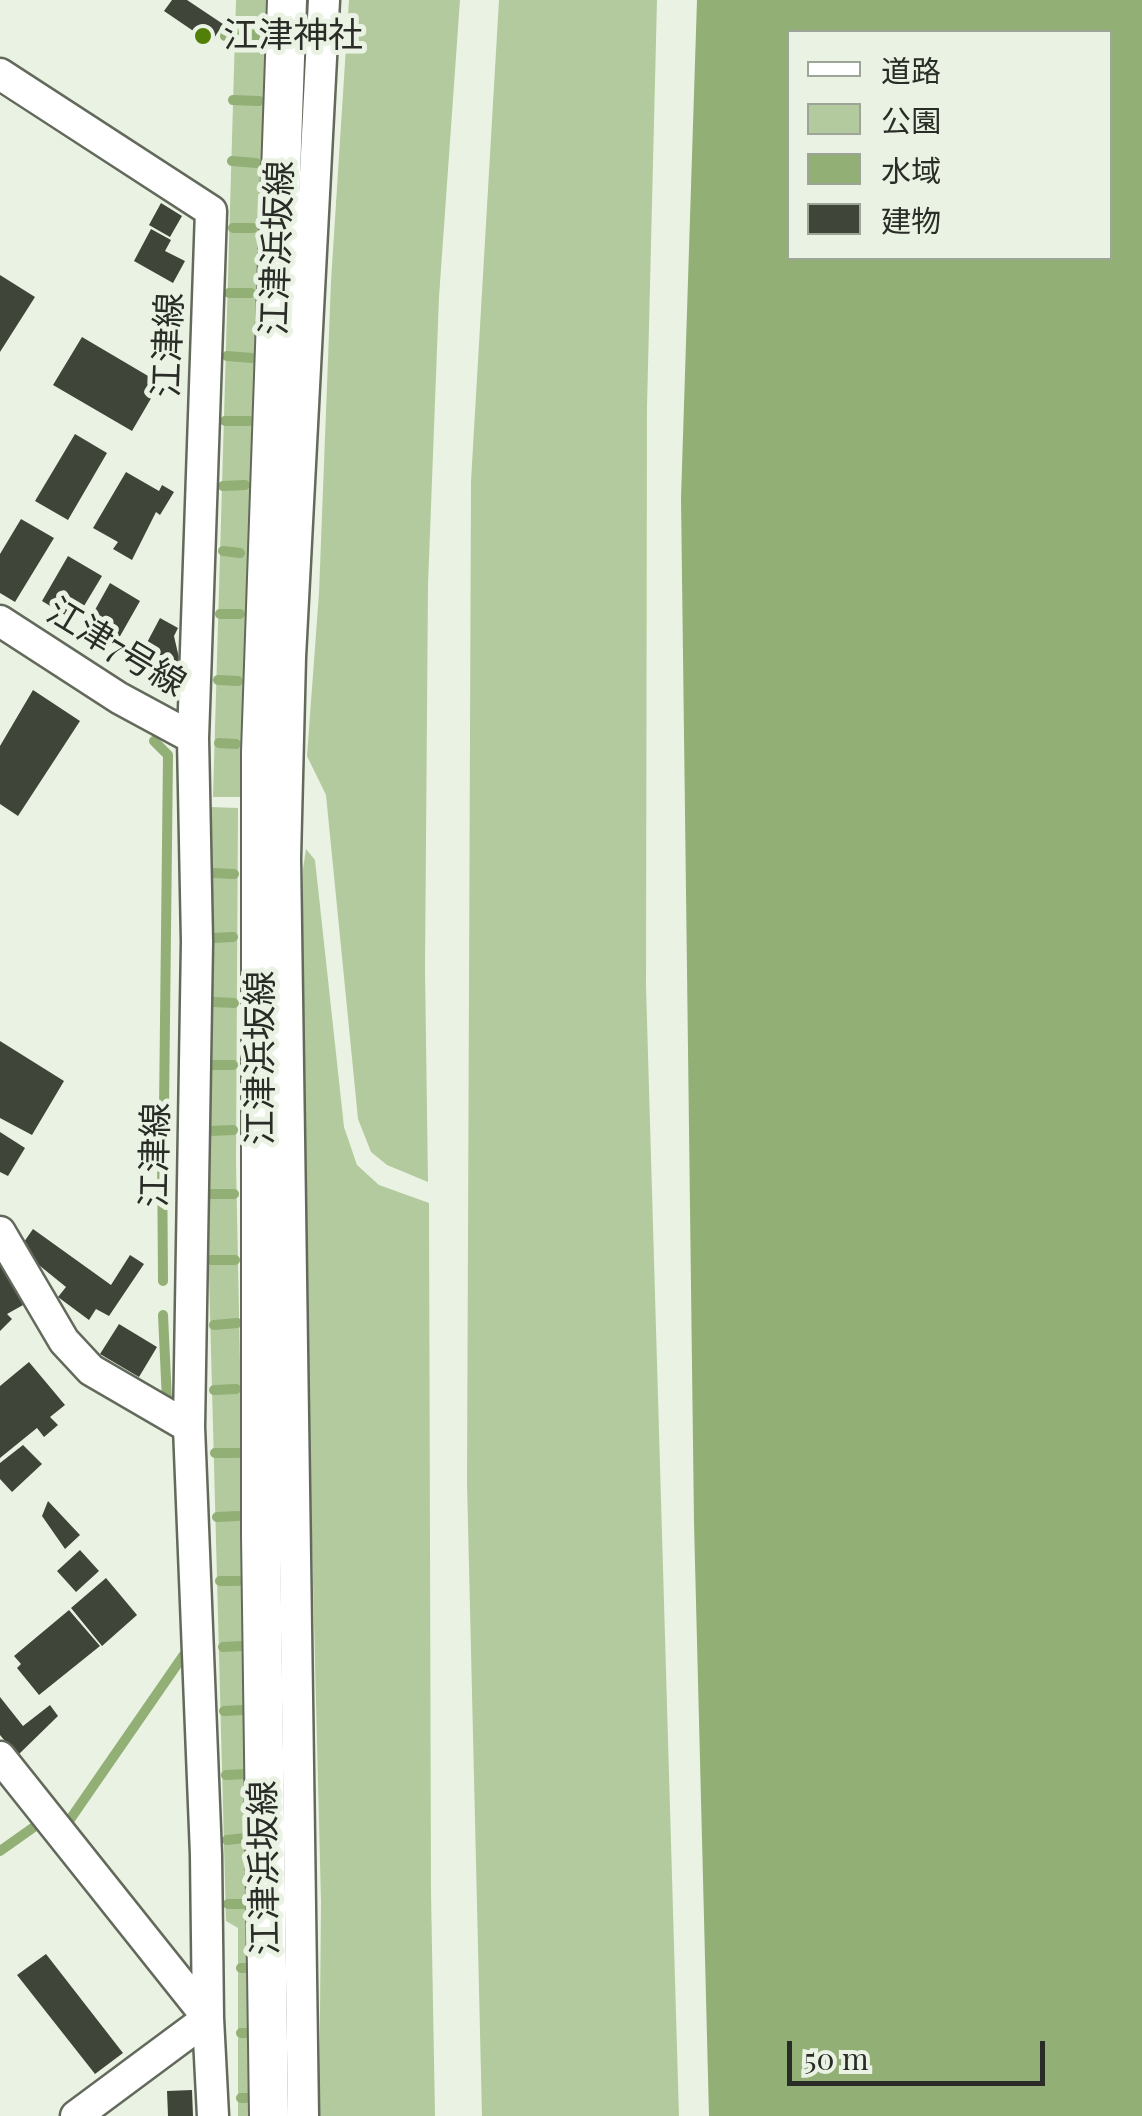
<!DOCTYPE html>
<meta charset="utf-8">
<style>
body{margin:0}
#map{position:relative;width:1142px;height:2116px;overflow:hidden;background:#eaf3e3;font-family:"Playfair Display","Noto Sans JP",serif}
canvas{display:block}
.legend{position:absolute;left:787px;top:30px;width:325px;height:230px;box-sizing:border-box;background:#eaf3e3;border:2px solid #9da498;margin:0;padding:12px 18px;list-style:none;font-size:30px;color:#2a2d27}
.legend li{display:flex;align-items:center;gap:20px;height:50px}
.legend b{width:50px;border:2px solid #9da498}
.scale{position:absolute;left:787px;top:2041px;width:258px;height:45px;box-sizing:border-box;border:5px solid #2a2d27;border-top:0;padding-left:12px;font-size:30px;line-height:35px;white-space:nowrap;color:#2a2d27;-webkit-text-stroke:8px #eaf3e3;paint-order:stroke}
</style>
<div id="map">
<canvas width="1142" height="2116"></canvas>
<ul class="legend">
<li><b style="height:12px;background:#fff"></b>道路</li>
<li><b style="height:28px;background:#b3ca9e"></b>公園</li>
<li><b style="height:28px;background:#92af76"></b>水域</li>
<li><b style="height:28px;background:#3f4639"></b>建物</li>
</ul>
<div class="scale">50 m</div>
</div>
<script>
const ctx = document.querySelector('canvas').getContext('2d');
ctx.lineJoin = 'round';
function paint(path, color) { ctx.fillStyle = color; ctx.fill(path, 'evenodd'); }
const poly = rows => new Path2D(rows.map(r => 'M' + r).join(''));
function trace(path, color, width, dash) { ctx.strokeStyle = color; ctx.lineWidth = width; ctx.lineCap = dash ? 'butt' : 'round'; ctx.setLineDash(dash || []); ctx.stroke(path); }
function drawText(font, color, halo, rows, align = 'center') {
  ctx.font = font + ' "Playfair Display","Noto Sans JP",serif'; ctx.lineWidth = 10; ctx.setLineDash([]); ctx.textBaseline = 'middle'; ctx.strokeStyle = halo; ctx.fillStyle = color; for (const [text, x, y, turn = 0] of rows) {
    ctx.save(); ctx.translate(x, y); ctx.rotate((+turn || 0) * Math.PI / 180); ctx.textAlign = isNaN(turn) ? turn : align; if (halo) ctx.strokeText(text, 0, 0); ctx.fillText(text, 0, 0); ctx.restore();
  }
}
paint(poly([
 [236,0,267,0,240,797,213,797],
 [349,0,460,0,439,297,428,585,425,969,428,1182,387,1165,371,1152,358,1119,326,795,307,756,319,593,331,281],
 [499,0,657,0,647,407,646,986,679,2116,482,2116,467,1482,471,481],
 [211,807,238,808,236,1162,250,1862,250,2116,238,2116,238,1928,226,1921,209,1275],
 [306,849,315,860,344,1127,357,1165,379,1185,429,1203,431,1892,435,2116,319,2116,321,1902,299,1021,303,869]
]), '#b3ca9e');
paint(poly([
 [697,0,1142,0,1142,2116,709,2116,694,1523,681,498],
 [790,32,1110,32,1110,258,790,258]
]), '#92af76');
trace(poly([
 [225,36,261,35],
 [233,100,259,101],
 [232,161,256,163],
 [233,228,253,228],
 [229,293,251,293],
 [227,356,252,358],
 [225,421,249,421],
 [223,486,245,485],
 [223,551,240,553],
 [220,614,240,614],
 [218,680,238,681],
 [154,741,168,755,164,1109],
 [219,743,236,744],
 [213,873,234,874],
 [213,938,233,937],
 [213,1002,234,1003],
 [212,1065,233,1065],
 [210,1131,233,1130],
 [162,1143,163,1281],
 [211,1194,234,1194],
 [211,1260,235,1260],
 [163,1315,167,1401],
 [214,1325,237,1323],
 [214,1390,236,1389],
 [215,1453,238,1453],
 [217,1517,238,1516],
 [220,1581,238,1581],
 [223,1647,242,1646],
 [224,1711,243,1710],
 [226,1775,245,1774],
 [69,1821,183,1656],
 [227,1840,245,1838],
 [0,1851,34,1827],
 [228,1904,246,1904],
 [241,1968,246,1968],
 [241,2033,247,2033],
 [241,2098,246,2098]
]), '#92af76', 10);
paint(poly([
 [172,0,187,0,223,24,211,43,164,11],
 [161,203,182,216,170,237,149,225],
 [151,229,171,240,165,251,185,261,173,283,134,261],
 [0,275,35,297,0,352],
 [82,337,160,383,132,431,53,385],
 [75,434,107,453,68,520,35,501],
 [126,472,159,491,162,485,174,492,160,515,156,512,132,560,113,549,118,542,93,528],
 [21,519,54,538,15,602,0,593,0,554],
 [68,556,102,576,75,621,42,601],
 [110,583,140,601,119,638,106,631,103,637,86,626],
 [160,618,178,628,174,636,179,658,176,665,182,668,175,681,166,677,162,682,134,667],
 [33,690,80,721,18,816,0,804,0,746],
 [0,1041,64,1081,32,1135,0,1118],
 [0,1132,25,1148,8,1176,0,1172],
 [33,1229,111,1285,130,1255,144,1264,109,1316,96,1309,89,1320,58,1297,66,1287,19,1249],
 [0,1246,32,1300,7,1314,12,1319,0,1331],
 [119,1324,157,1347,139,1377,100,1354],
 [29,1362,65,1405,50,1417,58,1425,44,1437,37,1428,0,1458,0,1386],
 [23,1445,42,1464,12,1492,0,1479,0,1463],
 [48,1501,80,1535,65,1549,42,1516],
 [80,1550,99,1571,76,1592,57,1571],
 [106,1578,137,1615,102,1646,71,1608],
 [69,1610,100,1646,39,1695,17,1668,21,1664,14,1656],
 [0,1697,23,1726,50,1705,58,1716,17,1756,0,1735],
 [46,1954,123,2053,95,2074,17,1975],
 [192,2090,193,2116,168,2116,167,2091]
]), '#3f4639');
const minor = poly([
 [0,74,211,211,193,738,197,942,189,1427,206,1855,208,2018,0,1757],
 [0,621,119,698,193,738],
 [0,1232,64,1341,91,1370,189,1427],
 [208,2018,213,2116],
 [76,2116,208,2018],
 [303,2116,285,858,290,657,324,0]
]);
const tertiary = poly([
 [269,2116,261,1535,261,752,287,0]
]);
trace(minor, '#636a5c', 35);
trace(tertiary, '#636a5c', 42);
trace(minor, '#fff', 30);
trace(tertiary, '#fff', 38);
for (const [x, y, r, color] of [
 [203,36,10,"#517f07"]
]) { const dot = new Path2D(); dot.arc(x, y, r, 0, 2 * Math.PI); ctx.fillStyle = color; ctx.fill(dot); trace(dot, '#eaf3e3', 4); }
drawText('35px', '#2a2d27', '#eaf3e3', [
 ["江津神社",223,36]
], 'left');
drawText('35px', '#2a2d27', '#eaf3e3', [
 ["江津浜坂線",278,248,-88],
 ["江津線",169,345,-88],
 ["江津7号線",116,648,31],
 ["江津浜坂線",261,1058,-90],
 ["江津線",156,1155,-89],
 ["江津浜坂線",265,1868,-91]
]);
</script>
